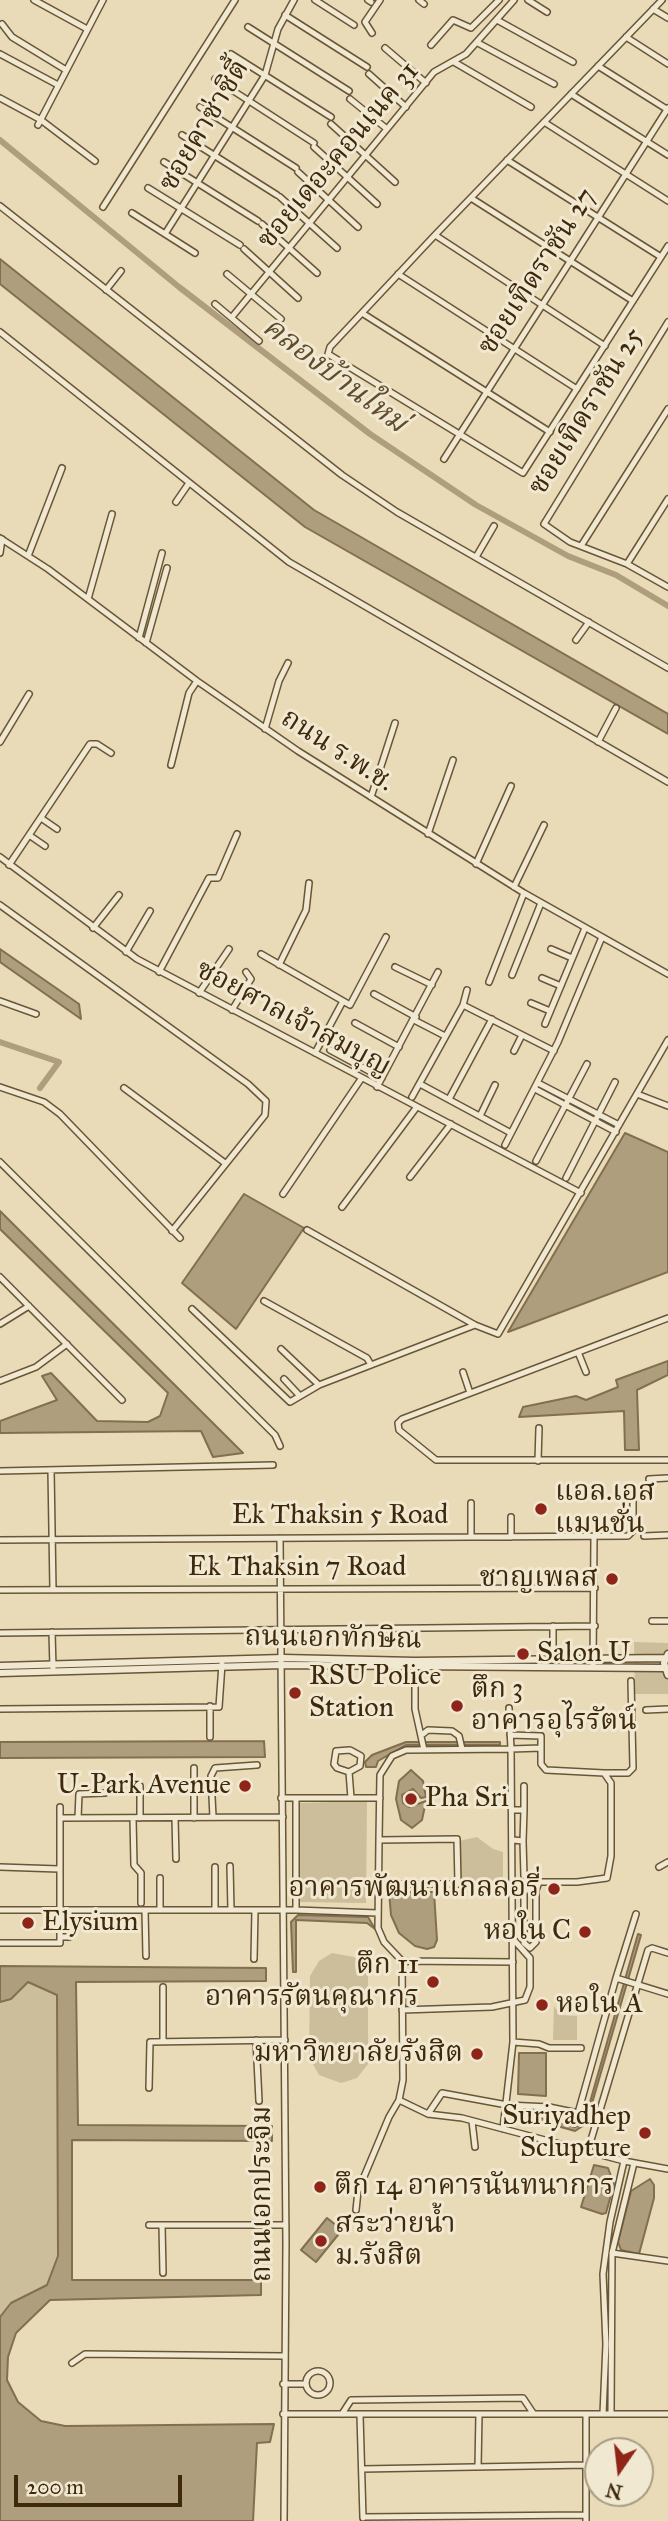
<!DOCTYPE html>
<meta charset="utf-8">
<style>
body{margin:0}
#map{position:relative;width:668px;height:2521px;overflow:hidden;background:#e9dbb8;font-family:"IM FELL Great Primer",serif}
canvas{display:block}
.north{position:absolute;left:584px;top:2437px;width:70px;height:70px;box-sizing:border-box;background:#f1e8d1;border:2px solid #a99c82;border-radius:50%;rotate:194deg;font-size:19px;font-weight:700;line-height:28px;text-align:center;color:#3e290c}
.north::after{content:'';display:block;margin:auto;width:24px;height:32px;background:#8f2418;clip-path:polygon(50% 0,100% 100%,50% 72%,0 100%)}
.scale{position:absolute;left:14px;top:2475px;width:168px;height:32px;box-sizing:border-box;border:4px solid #3e290c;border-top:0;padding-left:9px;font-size:21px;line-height:24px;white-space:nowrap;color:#3e290c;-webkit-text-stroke:5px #f1e8d1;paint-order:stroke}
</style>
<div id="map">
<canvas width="668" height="2521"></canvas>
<div class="north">N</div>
<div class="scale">200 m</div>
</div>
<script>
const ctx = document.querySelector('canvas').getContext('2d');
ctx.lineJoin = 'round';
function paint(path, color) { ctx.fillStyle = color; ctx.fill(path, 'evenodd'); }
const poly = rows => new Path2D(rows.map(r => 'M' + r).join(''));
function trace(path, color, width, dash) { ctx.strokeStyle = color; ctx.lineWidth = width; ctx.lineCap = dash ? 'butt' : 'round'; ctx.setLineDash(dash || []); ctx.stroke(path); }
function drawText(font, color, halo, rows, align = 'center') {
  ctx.font = font + ' "IM FELL Great Primer","Noto Serif Thai",serif'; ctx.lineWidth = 6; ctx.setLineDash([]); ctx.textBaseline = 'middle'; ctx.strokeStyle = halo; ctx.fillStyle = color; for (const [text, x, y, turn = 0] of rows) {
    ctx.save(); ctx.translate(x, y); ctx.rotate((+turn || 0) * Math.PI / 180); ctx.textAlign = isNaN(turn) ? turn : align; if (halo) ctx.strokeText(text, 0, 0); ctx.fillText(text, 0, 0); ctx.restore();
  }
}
paint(poly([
 [634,1642,668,1643,668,1661,663,1669,668,1673,668,1694,635,1694],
 [367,1801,366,1903,300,1902,300,1803],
 [477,1837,493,1849,503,1852,503,1882,460,1882,459,1841],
 [332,1953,354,1957,363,1966,368,1977,368,2064,357,2078,341,2083,319,2075,309,2057,310,1976,319,1961],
 [28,1982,57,1995,58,2256,47,2285,12,2303,0,2317,0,2002,11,1999],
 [554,2006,560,2015,577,2016,577,2040,553,2040]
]), '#ccbd9b');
const water = poly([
 [0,259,314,510,668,714,668,734,305,527,0,284,0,259],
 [0,949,79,1004,81,1019,0,962,0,949],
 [625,1133,668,1152,668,1272,508,1332,625,1133],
 [244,1194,304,1228,236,1329,182,1283,244,1194],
 [0,1211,243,1453,213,1457,201,1431,0,1433,0,1421,57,1400,42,1376,51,1373,97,1421,148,1422,160,1416,168,1393,0,1229,0,1211],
 [668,1361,668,1375,637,1390,639,1450,625,1450,624,1411,519,1417,523,1407,576,1396,586,1400,618,1387,616,1380,668,1361],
 [264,1741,265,1757,0,1758,0,1742,264,1741],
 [406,1742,500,1742,500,1745,406,1745,378,1761,376,1767,366,1767,365,1762,372,1755,406,1742],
 [411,1770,423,1781,426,1797,421,1798,413,1789,402,1795,403,1803,409,1807,426,1801,422,1820,412,1828,401,1820,396,1799,399,1781,411,1770],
 [389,1892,434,1892,437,1940,434,1947,427,1949,415,1946,399,1933,391,1915,389,1892],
 [298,1915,368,1917,375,1929,367,1923,296,1920,296,1972,293,1972,291,1922,298,1915],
 [638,1934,641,1935,586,2124,575,2131,543,2122,514,2119,514,2115,545,2119,575,2127,584,2123,638,1934],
 [0,1966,266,1968,266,1981,76,1982,78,2125,272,2126,272,2141,72,2140,72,2280,261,2280,261,2295,50,2300,16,2333,8,2357,7,2380,18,2402,41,2421,65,2426,274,2424,270,2442,257,2443,253,2521,0,2521,0,2317,11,2303,47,2285,58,2256,57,1995,28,1982,11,1999,0,2002,0,1966],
 [519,2053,546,2053,546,2096,518,2094,519,2053],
 [594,2165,608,2168,614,2184,606,2213,602,2214,581,2207,594,2165],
 [650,2179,654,2185,654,2198,639,2254,621,2250,618,2242,631,2191,650,2179],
 [327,2218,342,2230,316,2262,301,2250,327,2218]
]);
paint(water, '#af9e7e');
trace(water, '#826f50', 2);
trace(poly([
 [0,140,179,287,370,434,476,505,568,556,616,575,668,606],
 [0,1042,59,1062,40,1088]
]), '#af9e7e', 6);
trace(poly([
 [509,1718,540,1718,541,1736]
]), '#c7b796', 5, [5, 2.5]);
const minor = poly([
 [34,0,87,29],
 [315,0,354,25],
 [368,0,371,2],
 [419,0,424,4],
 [528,0,547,12],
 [662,0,435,235,330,347,328,354,523,473,668,246],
 [653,9,668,18],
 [285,15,367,67],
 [497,20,573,62],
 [2,24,12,37,66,70],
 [248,27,349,91],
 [372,33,365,22,380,0],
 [626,37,668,64],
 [478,43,554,84],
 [431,45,453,20,471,28,499,0],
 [385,48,426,83],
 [0,54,58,85],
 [231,54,331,117],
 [454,62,531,107],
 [598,66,668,110],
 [369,74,406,107],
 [215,79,314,143],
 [571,94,668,155],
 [0,98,41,120,95,161],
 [350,99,387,129],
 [200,107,296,168],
 [544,122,668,201],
 [331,124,395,182],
 [38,125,103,0],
 [182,135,277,195],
 [314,147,377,204],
 [507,160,661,257],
 [164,162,258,221],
 [298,172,358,227],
 [148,188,240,245],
 [280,197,337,248],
 [471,198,633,301],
 [0,206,342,475,397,512,668,668],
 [103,207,235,0],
 [132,213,195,253],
 [262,224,317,273],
 [165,234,265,75,278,29,294,0],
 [435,235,605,346],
 [244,249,298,298],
 [227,274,281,319],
 [398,274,577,389],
 [106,290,121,271],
 [215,304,259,341],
 [362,313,550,432],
 [232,317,434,72,466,54,514,0],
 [668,322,544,524,570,542,627,564,668,587],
 [0,332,289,562,668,782],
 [444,459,668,108],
 [176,502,189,483],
 [0,538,48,569,197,681,298,751,524,893,668,974],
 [581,546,668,409],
 [0,553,2,539],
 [28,556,62,468],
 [476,557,494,526],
 [627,564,668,499],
 [88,599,112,514],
 [139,638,162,553],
 [576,640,589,622],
 [146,643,167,568],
 [265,729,279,681,288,663],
 [0,742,29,694],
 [598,742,616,708],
 [171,765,189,693,197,681],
 [371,797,395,723],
 [41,818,57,829],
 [428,834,453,760],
 [29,835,45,846],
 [0,857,137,959,581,1193],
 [476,864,511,786],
 [9,865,90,744,97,744,111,753],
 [514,887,544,825],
 [0,905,248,1084,266,1101,265,1115,172,1231],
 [93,928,119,895],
 [551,949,572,958],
 [126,952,150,911],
 [261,954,350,1005,386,937],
 [279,965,306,910,309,883],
 [395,967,432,985],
 [159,972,209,878,218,878,237,834],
 [512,975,541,903],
 [542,978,561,986],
 [489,982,524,893],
 [199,993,229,949],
 [374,994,416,1017],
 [0,1001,36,1014],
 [531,1003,550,1011],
 [463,1005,554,1051],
 [232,1010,251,979,246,972],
 [414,1020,445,1036],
 [355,1023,399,1047],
 [545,1024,585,928],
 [330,1050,382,1078],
 [514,1051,522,1035],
 [315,1053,342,1003],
 [538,1083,619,1125],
 [420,1084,511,1133],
 [0,1087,44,1102,60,1114,180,1238],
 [377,1087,438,972],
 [124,1088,225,1163],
 [535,1089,616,1132],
 [637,1094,668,1106],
 [412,1097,463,1005,467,990],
 [449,1099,492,1019],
 [480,1116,495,1085],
 [505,1145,558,1042,602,937],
 [536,1161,587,1064],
 [0,1162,275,1435,280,1446],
 [410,1177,451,1124],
 [566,1178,615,1082],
 [283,1194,361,1079],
 [342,1207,416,1108],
 [307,1230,475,1325,498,1334,668,1040],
 [0,1277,122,1400],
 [264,1301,367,1358,371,1365],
 [192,1309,290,1402,319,1385,475,1325],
 [668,1318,402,1419,398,1423,399,1430,436,1460,668,1460],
 [0,1324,29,1306],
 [281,1349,319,1385],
 [578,1352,586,1372],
 [463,1372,470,1393],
 [284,1379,299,1395],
 [0,1381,36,1367,67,1344],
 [538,1461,539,1428],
 [51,1470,53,1590],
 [0,1471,273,1465],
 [649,1479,668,1478],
 [471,1503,471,1537],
 [511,1517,511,1537],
 [644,1536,668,1535],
 [280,1538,286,2243,284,2521],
 [0,1540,628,1536,633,1531,633,1501],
 [0,1590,595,1588],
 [652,1621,668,1621],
 [52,1632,53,1668],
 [0,1633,595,1626],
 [553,1660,553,1626],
 [415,1663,415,1709,424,1750],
 [593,1666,594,1536],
 [210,1706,210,1737],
 [509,1708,511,1749,541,1748],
 [0,1709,219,1707,222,1664],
 [646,1710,668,1709],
 [423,1734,428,1730,452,1731,459,1736,462,1749],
 [510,1735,541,1736,541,1764,546,1770,604,1773,611,1783,611,1856,607,1878,577,1882,539,1882,536,1890,513,1890],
 [349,1772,360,1766,361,1756,350,1750,336,1751,334,1764,337,1768,349,1772,351,1798],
 [604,1773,628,1773,633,1768,631,1681],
 [281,1798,380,1798],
 [296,1798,296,1910],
 [512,1810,524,1810,524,1786],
 [213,1817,211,1776,215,1768,257,1765],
 [60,1818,283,1817],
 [78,1818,79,1794,105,1793],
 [133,1818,134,1865,141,1873,141,1903],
 [140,1818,140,1786],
 [175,1818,176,1859],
 [194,1818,194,1768],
 [513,1840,523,1841,524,1876],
 [523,1841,524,1810],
 [230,1866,231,1910],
 [0,1867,59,1869],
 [215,1867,215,1910],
 [659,1867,668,1862],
 [160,1878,160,1910],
 [379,1884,458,1884,457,1839,379,1840],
 [524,1890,524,1943,530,1948,536,1942,536,1890],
 [0,1910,296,1910,378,1913],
 [145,1910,146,1956],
 [636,1914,616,1978,668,1994],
 [60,1937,69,1937,69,1910],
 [0,1943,60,1943,60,1807],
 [254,1959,255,1910],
 [402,1961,513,1962],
 [402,2010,492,2007,525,2000,530,1987,530,1958,513,1939],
 [256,2040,259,2101],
 [163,2042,163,1987],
 [513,2042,539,2044,549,2048,581,2048],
 [149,2088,150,2042,285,2040],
 [399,2100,428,2114,462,2118,624,2161,668,2169],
 [428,2114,442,2093,507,2105,549,2107,578,2113,616,1978],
 [472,2121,475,2147],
 [588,2150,648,1950,652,1948,668,1953],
 [356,2210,358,2191,389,2117,399,2100,403,2080,402,1961,384,1942,378,1928,379,1840,380,1775,392,1756,406,1750,511,1749,513,2042,503,2129],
 [149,2225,286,2225],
 [162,2225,163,2273],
 [612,2253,668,2261],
 [72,2363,85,2354,284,2356],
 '306 2383a12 12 0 1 1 24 0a12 12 0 1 1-24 0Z',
 [283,2384,304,2384],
 [611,2413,612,2253,634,2163],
 [283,2414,668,2414],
 [342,2414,351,2400,523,2398,533,2413],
 [586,2414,586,2521],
 [603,2414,606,2344,603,2274,610,2222,624,2161],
 [360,2415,363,2518],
 [478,2467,479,2414],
 [362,2469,586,2465],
 [363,2517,586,2515]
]);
const tertiary = poly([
 [668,1654,664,1663,668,1675],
 [0,1666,283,1658,415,1661,665,1658],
 [0,1673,283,1665,664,1668]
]);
trace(minor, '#695637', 8);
trace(tertiary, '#695637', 9);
trace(minor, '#f1e8d1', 5);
trace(tertiary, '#f1e8d1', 6);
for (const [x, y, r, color] of [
 [541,1509,7,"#8f2418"],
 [612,1579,7,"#8f2418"],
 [523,1654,7,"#8f2418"],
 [295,1693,7,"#8f2418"],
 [457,1706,7,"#8f2418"],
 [245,1786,7,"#8f2418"],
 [411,1799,7,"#8f2418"],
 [554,1889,7,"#8f2418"],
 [28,1923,7,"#8f2418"],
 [585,1932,7,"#8f2418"],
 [433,1982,7,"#8f2418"],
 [542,2005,7,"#8f2418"],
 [477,2054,7,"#8f2418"],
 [645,2133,7,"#8f2418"],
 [320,2187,7,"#8f2418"],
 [321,2241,7,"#8f2418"]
]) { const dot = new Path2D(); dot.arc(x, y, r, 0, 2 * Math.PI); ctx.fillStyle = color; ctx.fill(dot); trace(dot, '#f1e8d1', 2.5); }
drawText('28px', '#3e290c', '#f1e8d1', [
 ["ซอยคาซ่าซิตี้",205,126,-59],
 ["ซอยเดอะคอนเนค 31",339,156,-50],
 ["ซอยเทิดราชัน 27",538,272,-57],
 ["ซอยเทิดราชัน 25",587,412,-58],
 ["ถนน ร.พ.ช.",337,751,33],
 ["ซอยศาลเจ้าสมบุญ",293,1019,28],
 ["Ek Thaksin 5 Road",340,1516],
 ["Ek Thaksin 7 Road",297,1568],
 ["ถนนเอกทักษิณ",333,1639,1],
 ["ถนนเอกประจิม",263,2194,-90]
]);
drawText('28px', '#3e290c', '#f1e8d1', [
 ["แอล.เอส",555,1493],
 ["แมนชั่น",555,1525],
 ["ชาญเพลส",598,1579,"right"],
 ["Salon U",537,1654],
 ["RSU Police",309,1677],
 ["Station",309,1709],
 ["ตึก 3",471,1690],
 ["อาคารอุไรรัตน์",471,1722],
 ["U-Park Avenue",231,1786,"right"],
 ["Pha Sri",425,1799],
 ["อาคารพัฒนาแกลลอรี่",540,1889,"right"],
 ["Elysium",42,1923],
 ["หอใน C",571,1932,"right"],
 ["ตึก 11",419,1966,"right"],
 ["อาคารรัตนคุณากร",419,1998,"right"],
 ["หอใน A",556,2005],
 ["มหาวิทยาลัยรังสิต",463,2054,"right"],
 ["Suriyadhep",631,2117,"right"],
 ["Sclupture",631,2149,"right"],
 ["ตึก 14 อาคารนันทนาการ",334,2187],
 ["สระว่ายน้ำ",335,2225],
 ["ม.รังสิต",335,2257]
], 'left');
drawText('italic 30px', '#604c2e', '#f1e8d1', [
 ["คลองบ้านใหม่",334,376,37]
]);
</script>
